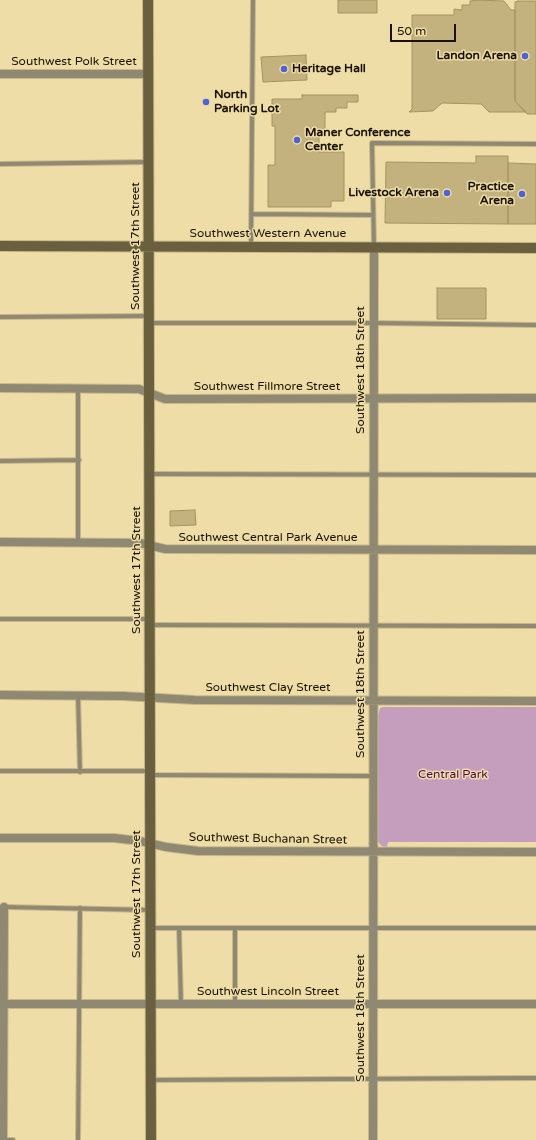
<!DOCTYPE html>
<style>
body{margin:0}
#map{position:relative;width:536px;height:1140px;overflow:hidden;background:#eedda7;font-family:"Varela Round",sans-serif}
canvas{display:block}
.scale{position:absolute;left:390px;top:24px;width:66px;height:18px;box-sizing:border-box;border:2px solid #191201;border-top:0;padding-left:5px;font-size:12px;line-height:14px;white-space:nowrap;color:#191201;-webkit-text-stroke:3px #eedda7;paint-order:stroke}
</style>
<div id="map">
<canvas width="536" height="1140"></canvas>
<div class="scale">50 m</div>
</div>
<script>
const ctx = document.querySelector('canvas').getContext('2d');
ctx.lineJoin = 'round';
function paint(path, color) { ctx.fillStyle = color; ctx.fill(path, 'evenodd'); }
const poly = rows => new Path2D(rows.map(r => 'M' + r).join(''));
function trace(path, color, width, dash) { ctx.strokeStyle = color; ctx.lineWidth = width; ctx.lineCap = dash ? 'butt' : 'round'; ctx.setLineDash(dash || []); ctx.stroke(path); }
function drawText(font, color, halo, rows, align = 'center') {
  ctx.font = font + ' "Varela Round",sans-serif'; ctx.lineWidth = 3; ctx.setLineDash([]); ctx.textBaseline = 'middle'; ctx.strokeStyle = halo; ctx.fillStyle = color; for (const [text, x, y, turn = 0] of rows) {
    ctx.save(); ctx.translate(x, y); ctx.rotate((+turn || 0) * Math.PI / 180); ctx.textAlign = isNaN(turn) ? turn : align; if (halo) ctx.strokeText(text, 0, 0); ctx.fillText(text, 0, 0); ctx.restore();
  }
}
paint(poly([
 [383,707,536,707,536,842,388,842,387,847,382,846,378,842,378,716,380,708]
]), '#c59ebe');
const building = poly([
 [338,0,377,0,377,13,338,13,338,0],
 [478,0,504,1,511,10,515,10,515,101,526,112,489,112,481,104,442,103,433,111,409,112,412,109,412,15,454,15,454,9,462,10,462,5,470,5,470,1,478,0],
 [518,1,536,1,536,114,527,114,515,101,515,2,518,1],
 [306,55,307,80,263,82,261,57,306,55],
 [302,95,358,95,358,102,347,102,347,108,336,108,336,112,325,112,325,129,319,129,319,152,344,152,344,201,331,201,331,207,268,207,268,165,275,165,275,126,272,126,272,99,302,99,302,95],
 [476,156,508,156,508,224,385,223,386,162,476,163,476,156],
 [508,163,536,164,536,224,508,224,508,163],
 [437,288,486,288,486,319,437,319,437,288],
 [195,510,196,525,170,526,170,511,195,510]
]);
paint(building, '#c3b27e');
trace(building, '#a59461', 1);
const lane = poly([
 [0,164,148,162],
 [252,214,373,215],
 [251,246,253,0],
 [374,247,372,143,536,144],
 [0,317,148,316],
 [150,323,373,323,536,325],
 [78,389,78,542],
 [0,461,79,460],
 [150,474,536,475],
 [0,619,149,619],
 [150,625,536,626],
 [78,696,80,772],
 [0,771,150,771],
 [151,775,373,776],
 [4,907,150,910],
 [151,928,536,928],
 [179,928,181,1004],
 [235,928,235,1004],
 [151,1080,536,1078],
 [3,1140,13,1140],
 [78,1140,80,908]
]);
const street = poly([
 [0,74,149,74],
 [0,388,139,389,165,399,536,398],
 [0,542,140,543,165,549,536,550],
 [0,695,123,696,195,700,536,701],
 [0,838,114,838,140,841,166,847,198,851,536,852],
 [0,1004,536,1004],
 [3,1140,4,907],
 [373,1140,374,247]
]);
const secondary = poly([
 [148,0,151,1140],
 [0,246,536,248]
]);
trace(lane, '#c8b889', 6);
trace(street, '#c8b889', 10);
trace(secondary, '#c8b889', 12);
trace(lane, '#8f8872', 4);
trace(street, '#8f8872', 8);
trace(secondary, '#6a6040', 10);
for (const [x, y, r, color] of [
 [525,56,4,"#4e61d6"],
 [284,69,4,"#4e61d6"],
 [206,102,4,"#4e61d6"],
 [297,140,4,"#4e61d6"],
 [447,193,4,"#4e61d6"],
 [522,194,4,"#4e61d6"]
]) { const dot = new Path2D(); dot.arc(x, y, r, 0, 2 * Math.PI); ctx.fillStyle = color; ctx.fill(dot); trace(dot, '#eedda7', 1.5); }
drawText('bold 12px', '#191201', '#eedda7', [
 ["Landon Arena",517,56],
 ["Heritage Hall",292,69,"left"],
 ["North",214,95,"left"],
 ["Parking Lot",214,109,"left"],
 ["Maner Conference",305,133,"left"],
 ["Center",305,147,"left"],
 ["Practice",514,187],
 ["Arena",514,201],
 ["Livestock Arena",439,193]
], 'right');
drawText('12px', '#191201', '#eedda7', [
 ["Southwest Polk Street",74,62],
 ["Southwest Western Avenue",268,234],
 ["Southwest 17th Street",136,246,-90],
 ["Southwest 18th Street",361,370,-90],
 ["Southwest Fillmore Street",267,387],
 ["Southwest Central Park Avenue",268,538],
 ["Southwest 17th Street",137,570,-90],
 ["Southwest Clay Street",268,688],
 ["Southwest 18th Street",361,694,-90],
 ["Southwest Buchanan Street",268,839,1],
 ["Southwest 17th Street",137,894,-90],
 ["Southwest Lincoln Street",268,992],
 ["Southwest 18th Street",361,1018,-90]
]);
drawText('12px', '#520a4b', '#eedda7', [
 ["Central Park",453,775]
]);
</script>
